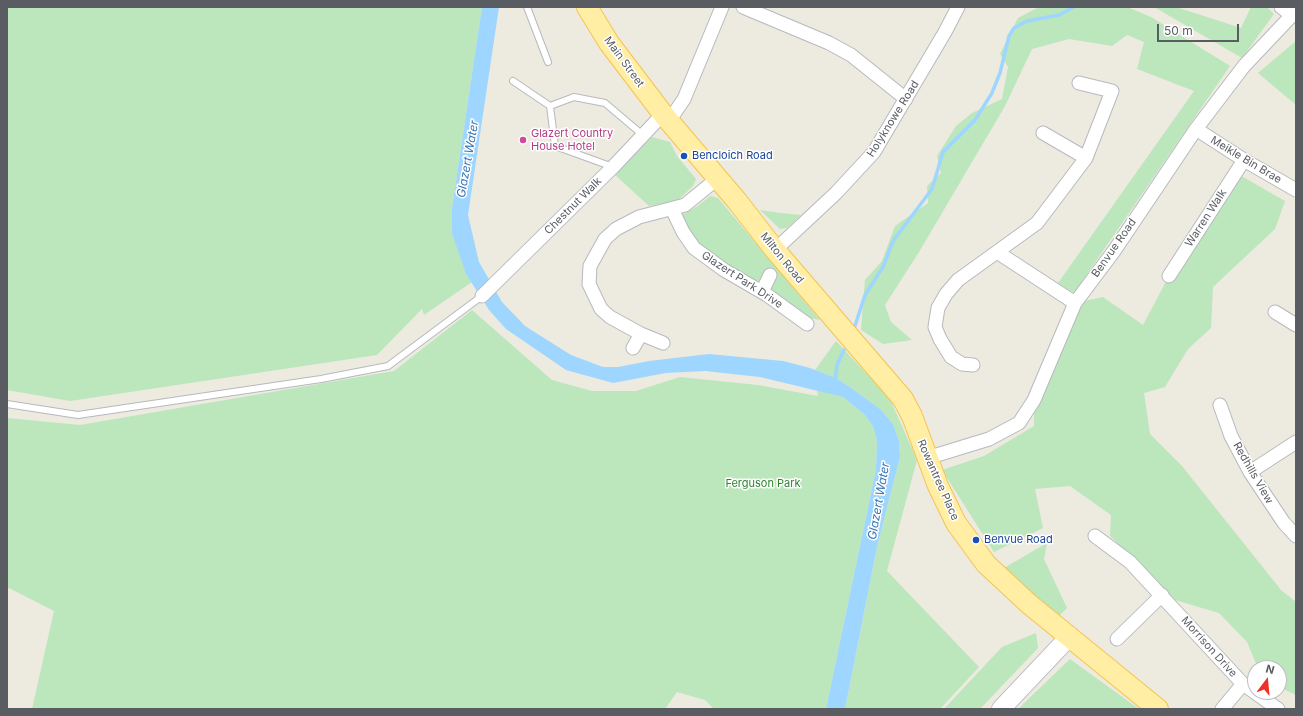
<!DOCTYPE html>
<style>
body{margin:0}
#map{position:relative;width:1303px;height:716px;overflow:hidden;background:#edeae0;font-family:Inter,sans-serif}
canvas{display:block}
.frame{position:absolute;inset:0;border:8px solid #595d62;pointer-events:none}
.north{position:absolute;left:1247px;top:660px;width:40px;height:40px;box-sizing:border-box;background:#fff;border:1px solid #bdbec0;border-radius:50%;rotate:16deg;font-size:11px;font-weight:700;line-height:16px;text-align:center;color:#595d62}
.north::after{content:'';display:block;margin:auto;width:14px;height:18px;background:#ef3024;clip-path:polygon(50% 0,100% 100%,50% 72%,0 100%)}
.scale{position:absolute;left:1157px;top:24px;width:82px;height:18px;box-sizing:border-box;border:2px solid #595d62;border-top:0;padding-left:5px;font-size:12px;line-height:14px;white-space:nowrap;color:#595d62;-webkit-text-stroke:3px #fff;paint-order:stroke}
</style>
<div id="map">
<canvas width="1303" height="716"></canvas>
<div class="frame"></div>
<div class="north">N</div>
<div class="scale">50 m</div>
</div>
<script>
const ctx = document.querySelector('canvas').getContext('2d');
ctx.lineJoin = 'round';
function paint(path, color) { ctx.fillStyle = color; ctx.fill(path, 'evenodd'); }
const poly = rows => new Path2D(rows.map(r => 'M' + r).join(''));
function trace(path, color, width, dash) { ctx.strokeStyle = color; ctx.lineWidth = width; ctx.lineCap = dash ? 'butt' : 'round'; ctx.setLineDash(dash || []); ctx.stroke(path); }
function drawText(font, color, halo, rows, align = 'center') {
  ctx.font = font + ' Inter,sans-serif'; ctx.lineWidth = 3; ctx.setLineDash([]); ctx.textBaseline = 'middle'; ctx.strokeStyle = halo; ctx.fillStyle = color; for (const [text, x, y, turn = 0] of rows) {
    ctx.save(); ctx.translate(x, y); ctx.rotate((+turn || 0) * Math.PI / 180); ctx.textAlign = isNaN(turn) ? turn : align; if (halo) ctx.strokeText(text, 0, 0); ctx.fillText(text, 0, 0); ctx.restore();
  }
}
paint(poly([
 [7,7,482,7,452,208,466,274,472,282,424,315,422,309,377,355,70,401,7,390],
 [1039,7,1127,7,1151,17,1230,66,1074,293,1058,283,1194,91,1137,69,1144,42,1127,35,1112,46,1069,39,1032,49,1005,106,919,252,885,305,891,322,912,340,883,344,861,330,865,280,882,261,895,226,928,203,927,186,941,173,937,156,956,126,972,113,1002,99,1008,67,1000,54,1018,18],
 [1154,7,1176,7,1241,28,1251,7,1267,7,1274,14,1242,58],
 [1296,41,1296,105,1258,73],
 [652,137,670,142,677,156,696,179,693,186,677,201,649,206,614,174],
 [1236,173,1285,201,1275,229,1213,287,1211,328,1188,349,1165,387,1144,393,1150,434,1182,466,1281,590,1296,602,1296,695,1279,687,1279,668,1258,668,1247,642,1219,613,1175,600,1110,536,1111,515,1070,486,1035,489,1043,528,994,552,942,470,984,456,1034,426,1034,400,1075,303,1103,297,1143,325,1169,276],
 [710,196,718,198,820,320,807,317,772,294,761,280,753,282,698,245,680,216,698,206],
 [760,210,781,213,801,215,787,228,780,229],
 [472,310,552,380,592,391,636,391,680,377,758,385,818,396,817,390,843,397,864,414,873,426,877,441,876,469,826,709,714,709,705,700,677,692,665,709,32,709,54,611,7,587,7,418,80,425,394,371],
 [836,341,890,399,917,460,887,571,979,667,940,709,845,709,877,547,900,457,899,441,893,424,880,409,850,387,836,378,815,370],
 [1047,543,1044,559,1067,608,1059,616,1004,568],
 [1036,633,1038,648,980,709,944,709,1002,647],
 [1070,659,1139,709,1018,709]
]), '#bce6bb');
paint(poly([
 [482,7,499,7,468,215,479,262,502,302,525,326,571,355,603,367,618,367,649,361,709,354,783,361,810,368,836,378,850,387,880,409,893,424,899,441,900,457,877,547,845,709,826,709,876,469,877,441,873,426,864,414,843,397,760,377,705,371,666,373,613,383,566,370,506,329,489,310,466,274,452,233,452,208]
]), '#9ed6ff');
trace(poly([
 [854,329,865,295,883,267,893,241,932,189,943,152,975,120,992,93,1000,73,1009,36,1014,28,1027,21,1059,15,1074,7],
 [835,381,837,365,844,350]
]), '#9ed6ff', 3.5);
const service = poly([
 [527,7,548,62],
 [513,81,550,106,555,146,613,167],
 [550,106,574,97,605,103,644,136],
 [7,404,78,415,321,379,388,366,482,296]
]);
const minor = poly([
 [743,7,829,43,851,55,906,99],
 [1281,7,1291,15],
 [669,121,684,99,722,7],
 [1196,129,1244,160,1296,190],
 [1043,133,1086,158],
 [672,209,683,232,694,248,724,270,767,295,807,324],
 [775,250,836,193,874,152,945,32,958,7],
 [997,252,1075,303],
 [1169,276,1244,160],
 [762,292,770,275],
 [482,296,613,167,663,114],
 [1275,312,1296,325],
 [663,343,641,334,610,317,601,309,589,284,590,266,605,239,616,229,639,217,685,205,718,178],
 [633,348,641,334],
 [973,365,962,364,951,357,940,339,935,327,938,308,946,294,958,280,1037,223,1086,158,1112,91,1079,83],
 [1220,405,1231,436,1250,472,1284,523,1296,536],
 [927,458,989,439,1019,423,1034,400,1075,303,1114,251,1196,129,1244,66,1296,11],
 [1250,472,1296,442],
 [1095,536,1130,562,1243,684,1278,709],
 [1117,639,1162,595],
 [1222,709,1243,684]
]);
const secondary = poly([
 [1001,709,1070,636]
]);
const primary = poly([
 [587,7,609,43,663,114,737,201,775,250,903,399,912,416,938,486,956,523,986,564,1029,604,1158,709]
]);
trace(service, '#b6b9be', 8);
trace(minor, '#b6b9be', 15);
trace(secondary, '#b6bac0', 20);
trace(primary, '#f6c450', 22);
trace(service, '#fff', 6);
trace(minor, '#fff', 13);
trace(secondary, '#fff', 18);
trace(primary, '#ffeea3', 20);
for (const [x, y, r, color] of [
 [523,140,4,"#d1479c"],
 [684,156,4,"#1a4fb4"],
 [976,540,4,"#1a4fb4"]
]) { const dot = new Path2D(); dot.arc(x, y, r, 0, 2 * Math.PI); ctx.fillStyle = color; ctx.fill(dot); trace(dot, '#fff', 1.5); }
drawText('11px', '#595d62', '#fff', [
 ["Main Street",624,62,54],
 ["Holyknowe Road",893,119,-58],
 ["Meikle Bin Brae",1246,160,31],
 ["Chestnut Walk",573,206,-45],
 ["Warren Walk",1206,218,-57],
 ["Benvue Road",1114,248,-55],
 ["Milton Road",782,258,51],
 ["Glazert Park Drive",742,280,33],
 ["Redhills View",1253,473,60],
 ["Rowantree Place",938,480,66],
 ["Morrison Drive",1209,647,48]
]);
drawText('11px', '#b23c85', '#fff', [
 ["Glazert Country",531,134],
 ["House Hotel",531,147]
], 'left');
drawText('11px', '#164399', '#fff', [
 ["Bencloich Road",692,156],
 ["Benvue Road",984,540]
], 'left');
drawText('11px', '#308232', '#fff', [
 ["Ferguson Park",763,484]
]);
drawText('italic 12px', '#3977b4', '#fff', [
 ["Glazert Water",468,159,-80],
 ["Glazert Water",879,501,-80]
]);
</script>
